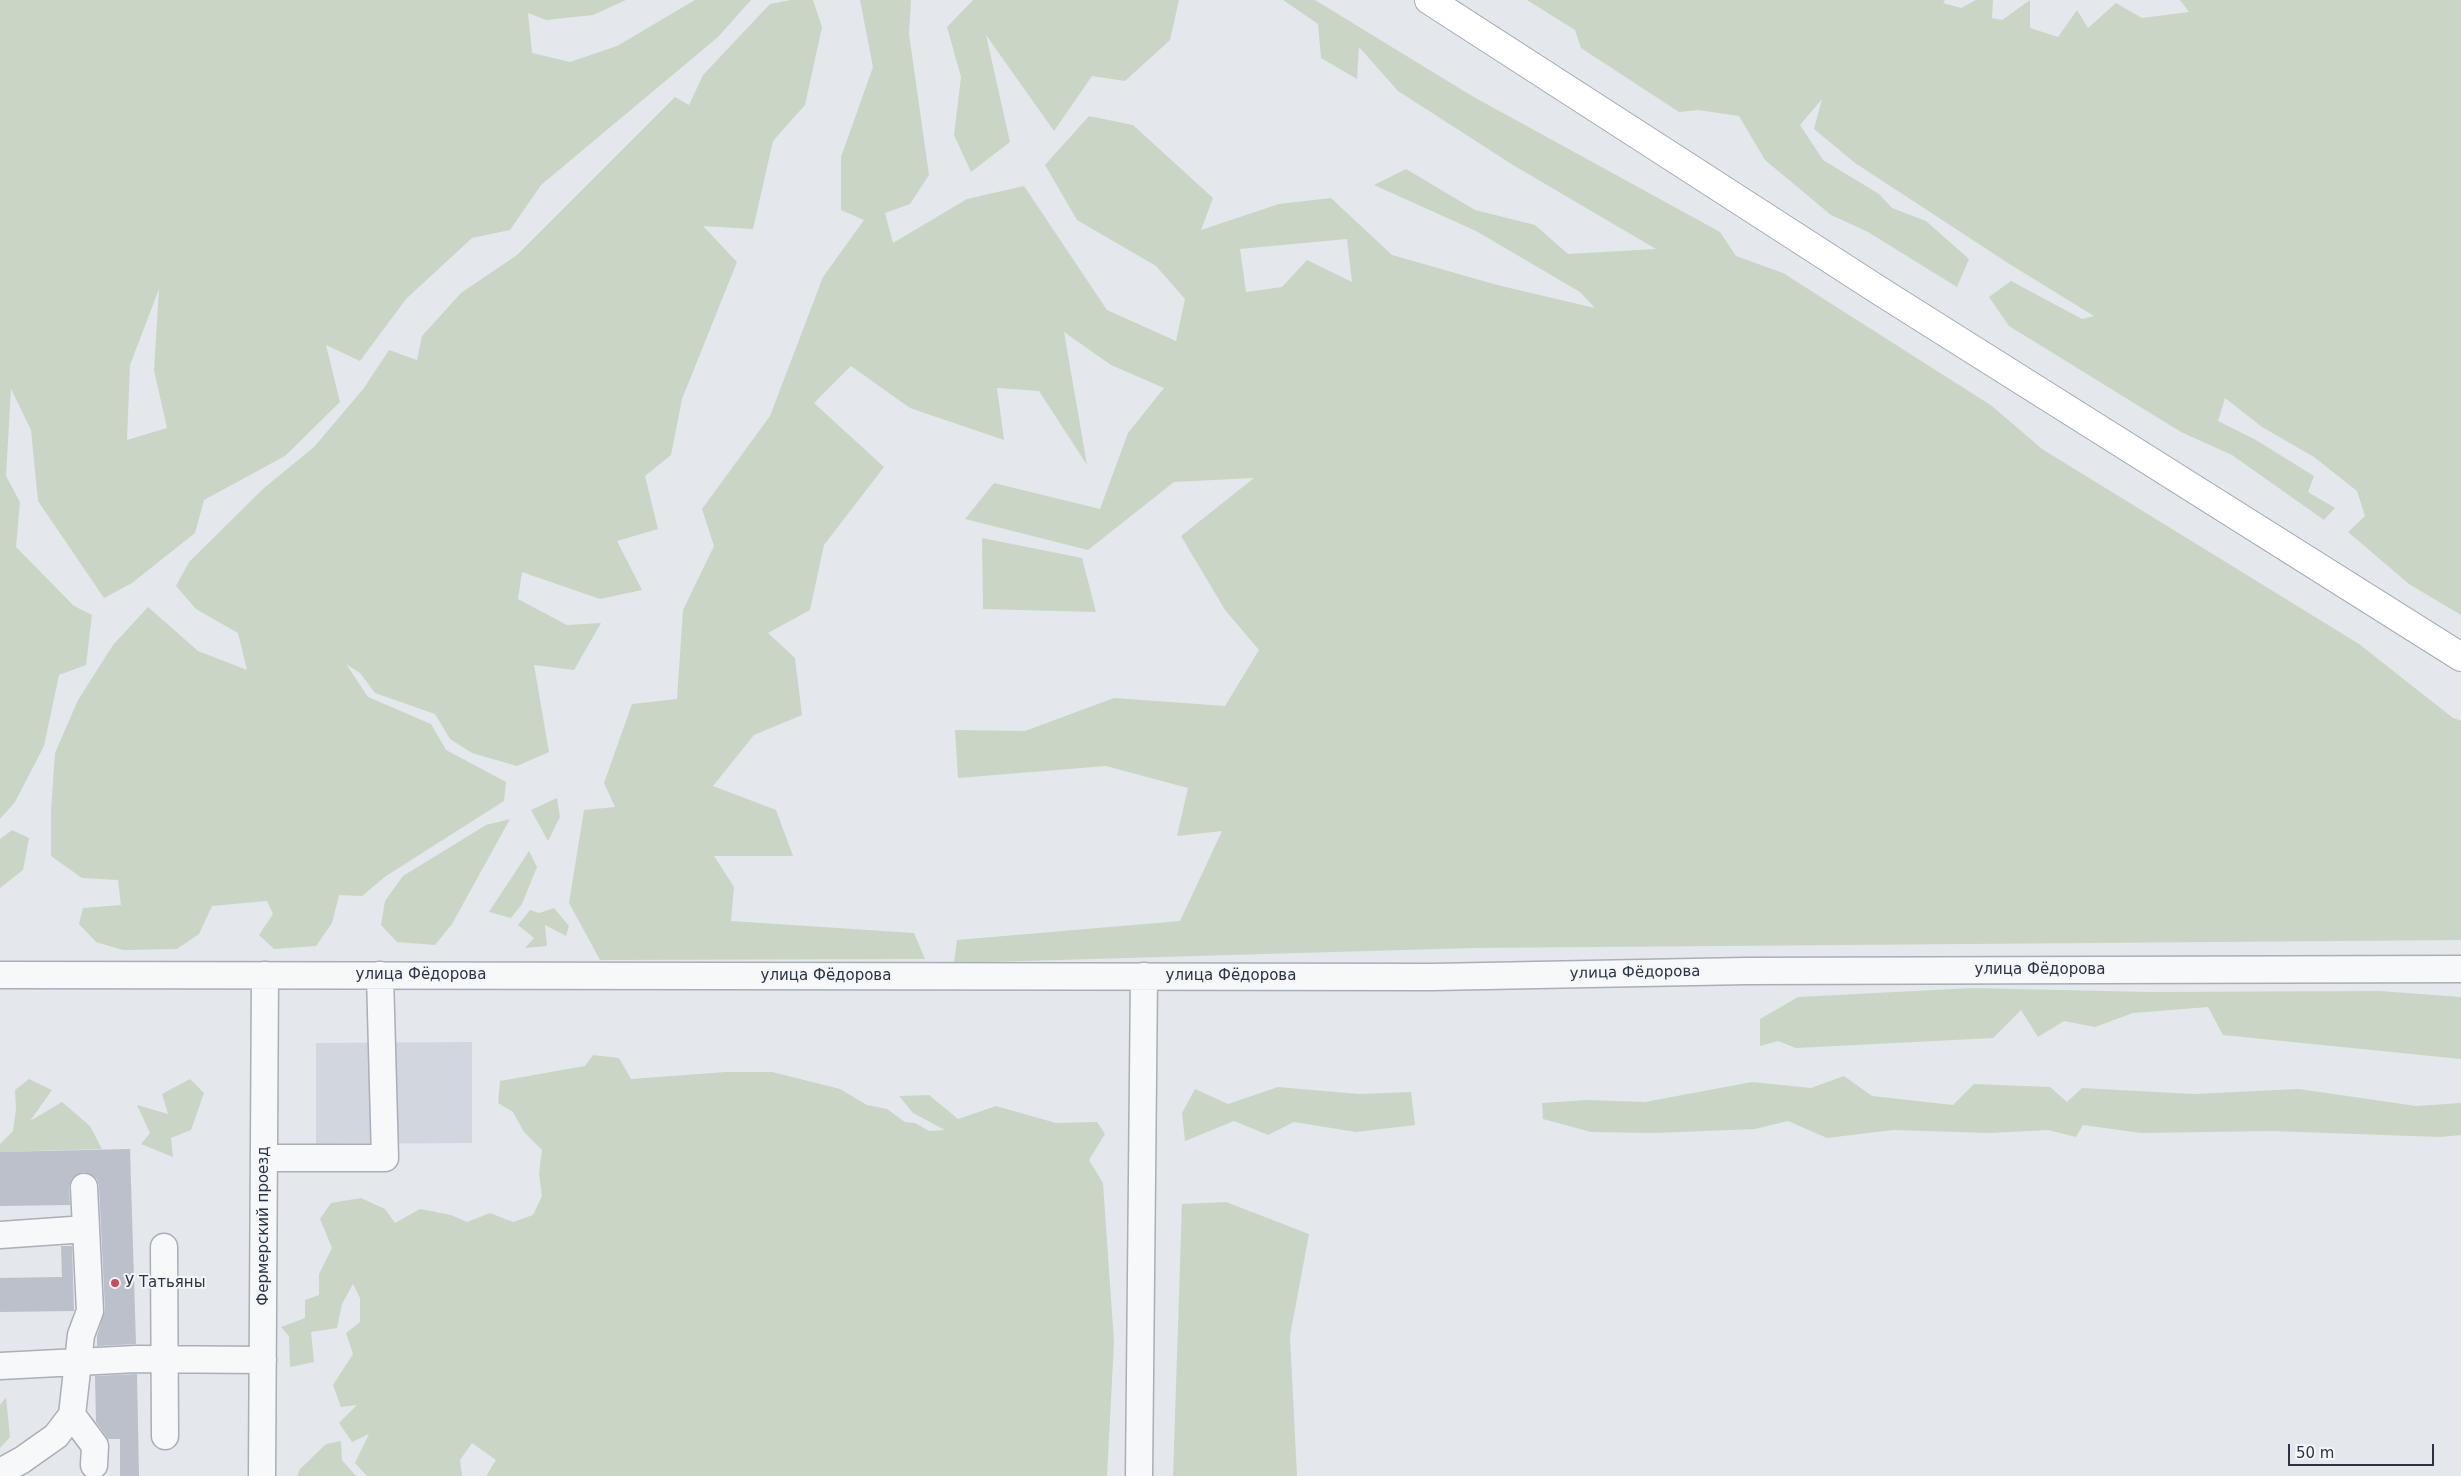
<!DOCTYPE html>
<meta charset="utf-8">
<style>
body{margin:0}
#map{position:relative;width:2461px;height:1476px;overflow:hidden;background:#e4e7ec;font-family:"DejaVu Sans",sans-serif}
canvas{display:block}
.scale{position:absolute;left:2288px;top:1444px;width:146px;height:22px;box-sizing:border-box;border:2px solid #2b3445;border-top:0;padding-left:6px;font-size:15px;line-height:18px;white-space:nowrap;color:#2b3445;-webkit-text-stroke:4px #f4f6f9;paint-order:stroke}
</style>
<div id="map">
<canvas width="2461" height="1476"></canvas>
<div class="scale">50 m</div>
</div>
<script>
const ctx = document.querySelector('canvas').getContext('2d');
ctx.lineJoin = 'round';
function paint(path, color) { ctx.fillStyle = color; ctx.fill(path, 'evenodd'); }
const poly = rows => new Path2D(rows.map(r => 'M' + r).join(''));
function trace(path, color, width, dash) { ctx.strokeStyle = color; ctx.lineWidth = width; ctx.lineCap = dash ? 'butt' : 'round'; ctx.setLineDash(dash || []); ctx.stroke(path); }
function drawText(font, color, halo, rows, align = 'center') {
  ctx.font = font + ' "DejaVu Sans",sans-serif'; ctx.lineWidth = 4; ctx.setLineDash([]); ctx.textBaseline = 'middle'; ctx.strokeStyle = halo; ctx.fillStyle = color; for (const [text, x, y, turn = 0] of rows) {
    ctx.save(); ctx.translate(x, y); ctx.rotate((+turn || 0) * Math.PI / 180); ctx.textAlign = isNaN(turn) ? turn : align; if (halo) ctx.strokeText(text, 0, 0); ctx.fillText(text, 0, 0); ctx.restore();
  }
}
paint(poly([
 [472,1042,472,1143,316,1144,316,1043]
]), '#d2d6de');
paint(poly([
 [0,0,626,0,593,15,546,20,528,13,532,53,570,62,617,46,695,0,751,0,718,37,541,185,510,230,472,238,406,299,360,361,326,345,340,402,285,456,204,500,195,533,132,583,104,598,38,501,31,430,11,389,6,476,20,502,16,547,74,606,92,615,86,665,59,675,44,746,15,802,0,819],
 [159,289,154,370,167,428,127,440,130,365],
 [791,0,813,0,822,27,805,105,773,141,753,229,703,226,737,262,682,399,671,455,645,476,658,529,617,541,642,590,600,599,522,572,518,599,567,625,601,623,574,670,534,665,549,752,517,766,472,753,450,739,435,714,375,693,360,673,346,664,368,697,431,724,446,750,506,782,504,801,386,876,362,896,339,895,332,923,316,946,274,949,259,935,273,914,267,901,212,906,199,934,177,949,123,950,96,942,79,924,83,908,121,905,118,880,82,878,51,856,51,811,55,753,78,700,113,645,148,607,198,651,247,670,238,633,196,609,176,586,189,562,264,488,314,447,364,388,389,350,417,360,422,336,461,293,517,255,675,97,689,105,703,75,770,4],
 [860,0,911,0,909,34,929,175,910,204,885,213,893,243,967,199,1024,186,1107,310,1176,341,1185,299,1156,266,1077,220,1045,165,1089,116,1133,125,1213,198,1201,230,1279,204,1331,198,1392,255,1497,285,1595,308,1580,292,1476,231,1374,185,1406,169,1475,210,1535,225,1568,254,1656,249,1513,165,1398,91,1359,47,1357,79,1321,58,1318,24,1283,0,1315,0,1472,96,1720,232,1736,256,1783,273,1992,406,2042,449,2359,644,2453,718,2461,721,2461,940,1472,948,954,963,957,940,1180,921,1222,831,1177,836,1188,788,1106,766,958,778,955,730,1025,731,1114,698,1225,706,1259,650,1225,610,1181,536,1254,478,1174,482,1088,550,965,519,994,483,1100,509,1128,433,1164,388,1111,365,1064,332,1087,465,1039,391,997,388,1004,440,910,408,851,366,814,403,884,467,824,545,810,610,768,633,795,658,802,715,754,735,713,786,776,810,793,856,714,856,734,887,731,921,914,933,925,959,600,960,569,903,584,810,615,807,604,783,632,704,677,699,683,610,714,546,702,509,770,416,823,277,864,220,841,210,841,157,873,67],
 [1347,239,1352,282,1307,260,1282,287,1246,292,1240,249],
 [973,0,1179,0,1170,40,1125,81,1092,76,1054,131,986,35,1010,142,971,172,954,135,961,77,947,27],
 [1527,0,1945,0,1943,3,1961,8,1976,0,1993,0,1992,18,2002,20,2030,0,2030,28,2058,37,2077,10,2088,28,2116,3,2142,18,2189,12,2180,0,2461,0,2461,615,2409,584,2348,532,2365,516,2357,491,2314,457,2262,427,2225,398,2218,421,2256,440,2314,476,2308,492,2335,508,2324,520,2232,455,2181,432,2009,326,1989,297,2011,281,2082,319,2094,316,2011,265,1855,163,1814,129,1822,99,1800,125,1823,160,1879,194,1892,208,1926,221,1969,259,1957,287,1868,232,1831,215,1765,160,1739,116,1698,110,1679,112,1581,48,1575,30],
 [982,538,1082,558,1096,612,983,609],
 [557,798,560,817,548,841,531,810],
 [510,819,452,924,435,945,397,942,381,925,385,901,403,876,486,825],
 [12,830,29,838,23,870,0,888,0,839],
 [529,851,537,867,522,904,511,918,489,912],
 [554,908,569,926,566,936,545,925,547,946,525,948,534,938,518,925,530,910,539,913],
 [1973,988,2148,992,2379,991,2461,997,2461,1059,2223,1035,2208,1007,2133,1013,2095,1027,2064,1021,2038,1037,2021,1010,1993,1038,1796,1048,1778,1041,1760,1046,1760,1019,1798,997],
 [593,1055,619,1058,631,1079,726,1072,772,1072,840,1089,867,1105,887,1109,905,1122,915,1123,929,1131,945,1130,913,1113,899,1096,929,1095,958,1119,996,1106,1056,1123,1097,1122,1105,1134,1089,1160,1103,1183,1114,1342,1107,1476,486,1476,496,1460,472,1443,460,1460,462,1476,367,1476,355,1463,369,1434,352,1442,339,1423,357,1405,341,1407,333,1385,353,1354,346,1333,360,1322,360,1298,353,1284,342,1304,337,1328,311,1332,314,1362,290,1367,289,1336,281,1327,305,1318,305,1300,319,1295,319,1274,332,1248,320,1219,331,1203,361,1198,385,1209,395,1223,420,1209,451,1215,467,1222,490,1213,513,1222,533,1215,542,1196,539,1174,542,1150,524,1132,513,1112,498,1103,500,1081,585,1066],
 [1844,1076,1872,1096,1953,1105,1974,1084,2050,1087,2067,1102,2082,1088,2193,1094,2299,1089,2416,1106,2461,1103,2461,1135,2440,1137,2272,1131,2141,1133,2083,1125,2076,1137,2048,1130,1989,1133,1893,1130,1827,1138,1788,1121,1755,1129,1655,1133,1591,1132,1543,1119,1542,1103,1587,1100,1645,1102,1752,1082,1811,1088],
 [29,1079,52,1090,30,1121,62,1102,90,1126,102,1149,0,1152,0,1144,13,1131,16,1109,15,1090],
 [190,1079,204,1093,191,1130,171,1138,173,1157,141,1144,150,1133,137,1105,168,1114,162,1094],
 [1278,1087,1359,1094,1411,1092,1415,1125,1356,1132,1294,1122,1268,1135,1234,1121,1185,1141,1182,1113,1195,1089,1228,1104],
 [1226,1202,1309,1234,1290,1336,1297,1476,1173,1476,1182,1204],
 [6,1397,10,1437,0,1448,0,1405],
 [341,1441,342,1460,356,1476,297,1476,300,1469,326,1444]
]), '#c9d6c5');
paint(poly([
 [130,1149,136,1344,97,1346,97,1336,105,1310,99,1186,97,1179,90,1174,83,1172,76,1175,71,1180,69,1187,70,1205,0,1206,0,1152],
 [61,1246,72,1246,74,1311,0,1312,0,1278,62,1277],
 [137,1374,139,1476,120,1476,120,1439,108,1439,96,1422,95,1376]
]), '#bbc0ca');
const minor = poly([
 [0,975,1433,977,1746,971,2461,969],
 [264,1158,385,1158,380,975],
 [0,1235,86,1229],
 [164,1247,165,1436],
 [0,1366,136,1359,263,1360],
 [72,1415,95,1446,94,1465],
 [0,1472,22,1460,56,1436,72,1415,81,1335,90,1311,84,1187],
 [262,1476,265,975],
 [1139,1476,1144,976]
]);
const major = poly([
 [1429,0,1883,293,2461,657]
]);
trace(minor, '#a9aeb7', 29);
trace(major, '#a3abb8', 30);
trace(minor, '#f7f8fa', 26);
trace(major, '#fff', 28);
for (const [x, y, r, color] of [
 [115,1283,5,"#d1495b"]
]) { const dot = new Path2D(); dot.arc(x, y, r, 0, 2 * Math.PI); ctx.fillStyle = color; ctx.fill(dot); trace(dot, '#f4f6f9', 2); }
drawText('15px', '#2b3445', '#f4f6f9', [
 ["улица Фёдорова",2040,970],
 ["улица Фёдорова",1635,973,-1],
 ["улица Фёдорова",421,975],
 ["улица Фёдорова",826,976],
 ["улица Фёдорова",1231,976],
 ["Фермерский проезд",264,1226,-90]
]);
drawText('15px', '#2b3445', '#f4f6f9', [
 ["У Татьяны",125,1283]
], 'left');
</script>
